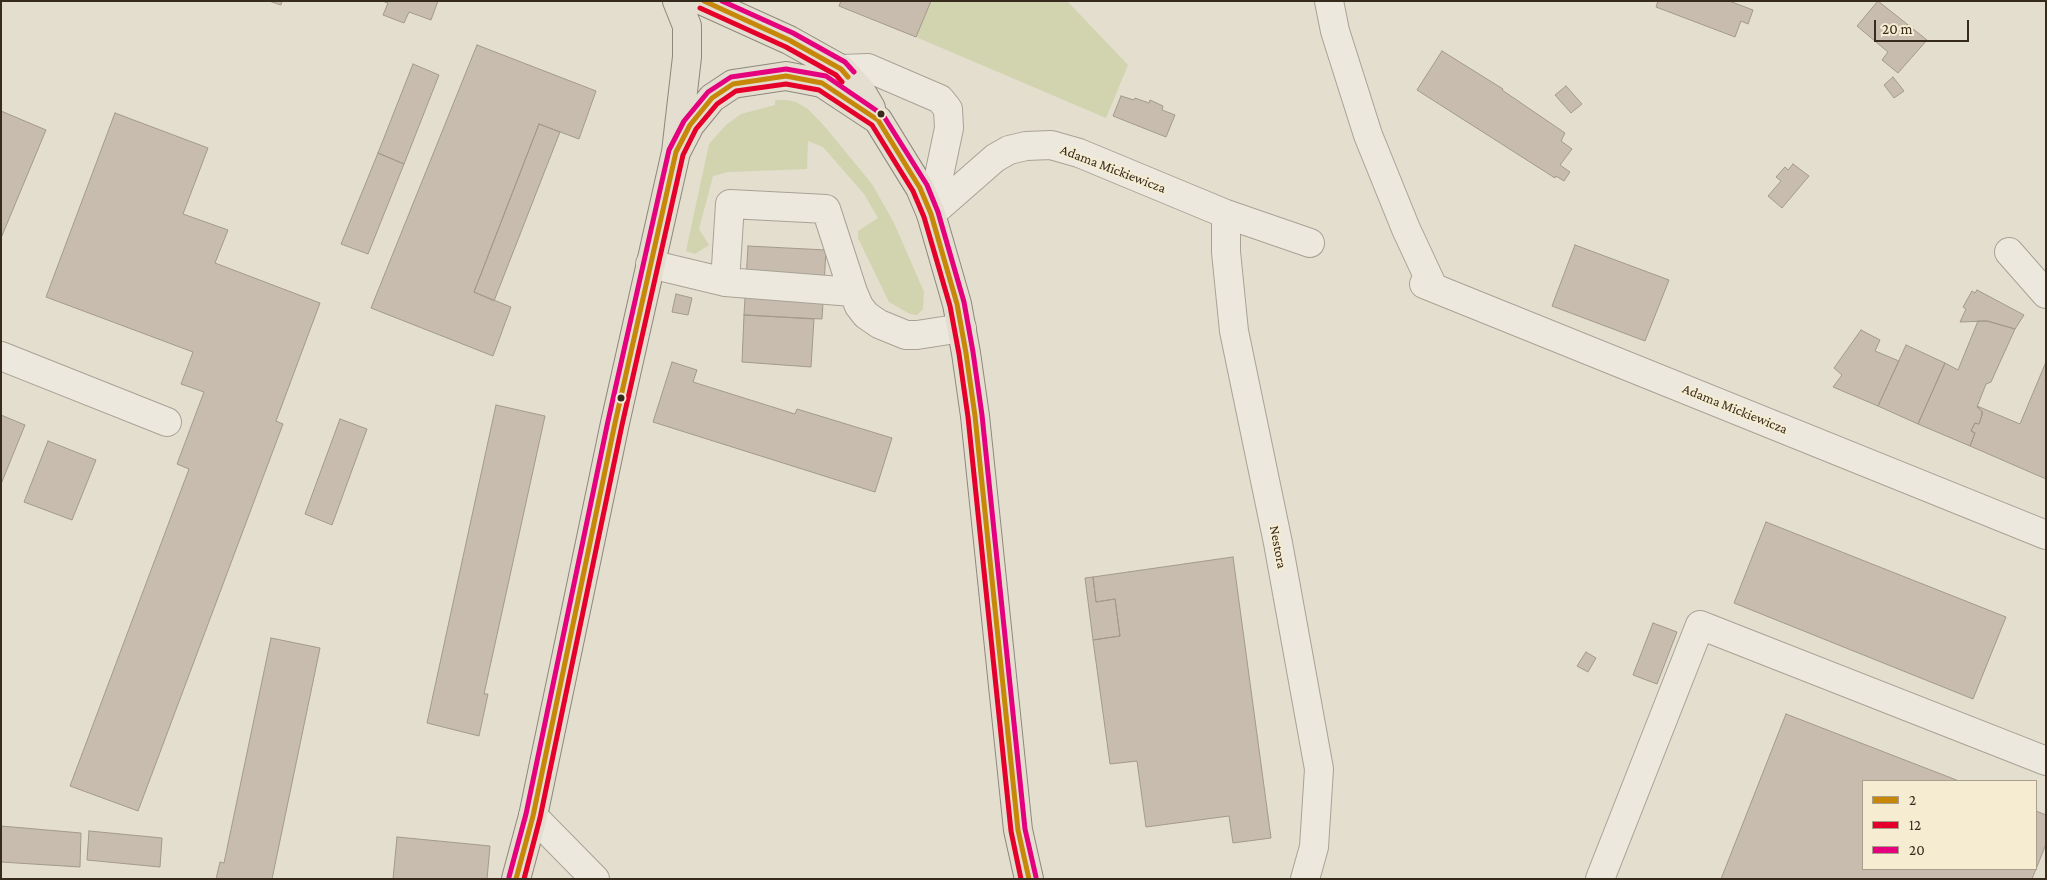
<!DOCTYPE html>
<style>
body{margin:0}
#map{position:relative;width:2047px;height:880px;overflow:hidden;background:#e3decd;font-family:"Crimson Pro",serif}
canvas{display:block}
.frame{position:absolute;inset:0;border:2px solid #372b1e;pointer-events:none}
.legend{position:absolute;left:1862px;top:780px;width:175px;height:90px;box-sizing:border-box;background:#f5ecd2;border:1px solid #a99f8a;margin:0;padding:6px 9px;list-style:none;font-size:15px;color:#372b1e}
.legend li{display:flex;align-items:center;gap:10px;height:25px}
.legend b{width:25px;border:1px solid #a99f8a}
.scale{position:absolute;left:1874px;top:20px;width:95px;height:22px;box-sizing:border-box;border:2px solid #372b1e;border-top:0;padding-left:6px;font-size:15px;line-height:18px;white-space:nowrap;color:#372b1e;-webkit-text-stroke:4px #f5ecd2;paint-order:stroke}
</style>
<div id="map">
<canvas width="2047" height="880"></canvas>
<div class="frame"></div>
<ul class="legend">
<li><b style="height:6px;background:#c78708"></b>2</li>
<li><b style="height:6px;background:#e4002b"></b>12</li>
<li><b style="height:6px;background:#e5007d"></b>20</li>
</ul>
<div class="scale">20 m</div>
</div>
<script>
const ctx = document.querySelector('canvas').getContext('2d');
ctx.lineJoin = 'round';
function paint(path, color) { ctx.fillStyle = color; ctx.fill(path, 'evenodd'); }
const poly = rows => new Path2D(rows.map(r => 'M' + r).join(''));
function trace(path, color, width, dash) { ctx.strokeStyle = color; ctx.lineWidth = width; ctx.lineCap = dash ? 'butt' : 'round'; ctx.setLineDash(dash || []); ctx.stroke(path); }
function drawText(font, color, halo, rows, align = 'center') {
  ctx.font = font + ' "Crimson Pro",serif'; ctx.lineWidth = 4; ctx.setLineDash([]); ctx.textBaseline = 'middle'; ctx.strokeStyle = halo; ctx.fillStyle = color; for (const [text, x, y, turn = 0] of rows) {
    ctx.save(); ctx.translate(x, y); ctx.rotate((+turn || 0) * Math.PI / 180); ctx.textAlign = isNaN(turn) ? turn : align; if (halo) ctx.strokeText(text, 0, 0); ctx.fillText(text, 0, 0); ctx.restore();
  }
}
paint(poly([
 [931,1,1067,1,1128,65,1106,118,916,37],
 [775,100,786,100,796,102,808,109,826,128,872,184,894,223,924,292,923,309,917,315,910,314,889,302,858,238,858,231,878,218,864,194,823,147,808,141,807,169,728,172,713,176,699,229,709,245,695,254,686,251,709,144,726,125,741,114,775,105]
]), '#d1d4af');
const building = poly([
 [269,1,282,1,281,5,269,1],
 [382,1,438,1,431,20,409,12,404,23,383,15,388,3,382,1],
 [841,1,931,1,916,37,839,6,841,1],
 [1658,1,1729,1,1753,10,1748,24,1741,21,1735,37,1656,7,1658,1],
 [1878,1,1927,40,1898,73,1882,60,1888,52,1857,26,1878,1],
 [477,45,596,91,579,139,539,124,474,292,511,307,493,356,371,308,477,45],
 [1442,51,1503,89,1502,90,1565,133,1561,141,1572,149,1560,165,1570,172,1564,181,1556,176,1555,178,1417,90,1442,51],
 [413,64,439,75,404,164,378,153,413,64],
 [1893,77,1904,91,1894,98,1884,85,1893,77],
 [1566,86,1582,104,1571,113,1555,95,1566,86],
 [1121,96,1134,100,1135,98,1149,103,1150,100,1163,106,1162,110,1175,115,1166,137,1113,116,1121,96],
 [1,111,46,130,1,238,1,111],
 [115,113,208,148,183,214,228,230,215,263,320,303,276,421,283,424,138,811,70,786,189,469,177,464,204,392,181,384,193,352,46,297,115,113],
 [539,124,560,132,494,301,474,292,539,124],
 [378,153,404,164,368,254,341,244,378,153],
 [1793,164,1809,176,1782,208,1768,196,1781,181,1776,177,1785,167,1788,170,1793,164],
 [1575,245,1669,280,1645,341,1552,306,1575,245],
 [748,246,826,250,822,319,744,315,748,246],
 [1977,290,2024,315,2015,329,1987,321,1960,322,1966,309,1963,307,1972,291,1975,293,1977,290],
 [676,294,692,298,688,315,672,312,676,294],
 [744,315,814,319,811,367,742,362,744,315],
 [1978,321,1987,321,2015,329,1991,382,1986,384,1977,407,1982,411,1982,415,1979,424,1975,423,1971,431,1975,433,1970,446,1918,424,1945,363,1958,370,1978,321],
 [1861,330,1880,340,1875,351,1899,361,1878,406,1833,387,1842,375,1834,368,1861,330],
 [1906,345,1945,363,1918,424,1878,406,1906,345],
 [672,362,697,370,693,382,795,414,797,409,892,438,875,492,653,422,672,362],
 [2046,362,2046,479,1970,446,1975,433,1971,431,1975,423,1979,424,1982,415,1982,411,1977,406,2020,424,2046,362],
 [496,405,545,416,484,694,488,694,479,736,427,723,496,405],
 [1,415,25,425,1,484,1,415],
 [340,419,367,429,332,525,305,514,340,419],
 [48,441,96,460,72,520,24,502,48,441],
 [1766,522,2006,617,1973,699,1734,603,1766,522],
 [1233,557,1271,838,1233,843,1229,816,1146,827,1137,761,1110,764,1093,640,1120,636,1115,599,1096,602,1093,577,1233,557],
 [1093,577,1096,602,1115,599,1120,636,1093,640,1085,578,1093,577],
 [1653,623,1677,632,1657,684,1633,675,1653,623],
 [271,638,320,648,272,879,216,879,220,862,224,863,271,638],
 [1586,652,1596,658,1588,672,1577,666,1586,652],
 [1786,714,1959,781,1863,781,1863,869,2036,869,2036,811,2046,815,2046,844,2032,879,1721,879,1786,714],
 [1,826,81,833,80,867,1,862,1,826],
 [89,831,162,838,160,867,87,860,89,831],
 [397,837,490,846,487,879,393,879,397,837]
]);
paint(building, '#c7bcae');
trace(building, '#a3998c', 1);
const minor = poly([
 [1329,1,1335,31,1368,135,1406,229,1433,287],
 [841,69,868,68,940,99,948,109,949,128,931,214],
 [931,214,995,158,1009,150,1026,146,1051,145,1079,153,1226,214,1310,243],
 [1226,214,1226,252,1234,331,1278,543,1319,769,1314,847,1305,879],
 [2009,252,2046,294],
 [650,264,725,282,730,204,826,209,853,292,859,306,866,315,879,324,906,335,917,335,962,328],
 [725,282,853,292],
 [1424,284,2046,535],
 [1,356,167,422],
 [533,816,595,879],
 [1600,879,1700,625,2046,761]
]);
const major = poly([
 [703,1,789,40,841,69,861,91,871,108],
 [676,152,690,125,712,98,733,84,786,76,822,83,878,120,920,188,931,214,957,304,966,353,975,416,1018,830,1029,879],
 [516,879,533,816,615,423,676,152,687,57,687,26,677,1]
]);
trace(minor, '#a8a296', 30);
trace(major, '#8e887c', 30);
trace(minor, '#ece8de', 28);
trace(major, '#e3ded0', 28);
trace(poly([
 [704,1,789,40,841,69,848,77],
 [516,879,533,816,615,423,676,152,690,125,712,98,733,84,786,76,822,83,878,120,920,188,931,214,957,304,966,353,975,416,1018,830,1029,879]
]), '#c78708', 5);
trace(poly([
 [700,8,786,47,836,75,842,82],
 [524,879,540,818,622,425,683,155,696,129,717,104,736,91,786,84,819,90,872,125,913,191,924,217,950,306,959,354,968,417,1011,831,1021,879]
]), '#e4002b', 5);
trace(poly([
 [722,1,793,33,845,62,854,72],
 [509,877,526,814,608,421,669,150,684,121,708,92,731,77,786,69,826,76,883,115,927,185,938,212,964,302,973,352,982,415,1025,829,1036,877]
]), '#e5007d', 5);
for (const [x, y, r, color] of [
 [881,114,4.5,"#372b1e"],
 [621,398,4.5,"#372b1e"]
]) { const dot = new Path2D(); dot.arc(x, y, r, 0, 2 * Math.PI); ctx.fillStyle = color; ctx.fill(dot); trace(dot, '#f5ecd2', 2); }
drawText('14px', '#372b1e', '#f5ecd2', [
 ["Adama Mickiewicza",1113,169,21],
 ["Adama Mickiewicza",1735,409,22],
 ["Nestora",1278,547,79]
]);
</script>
